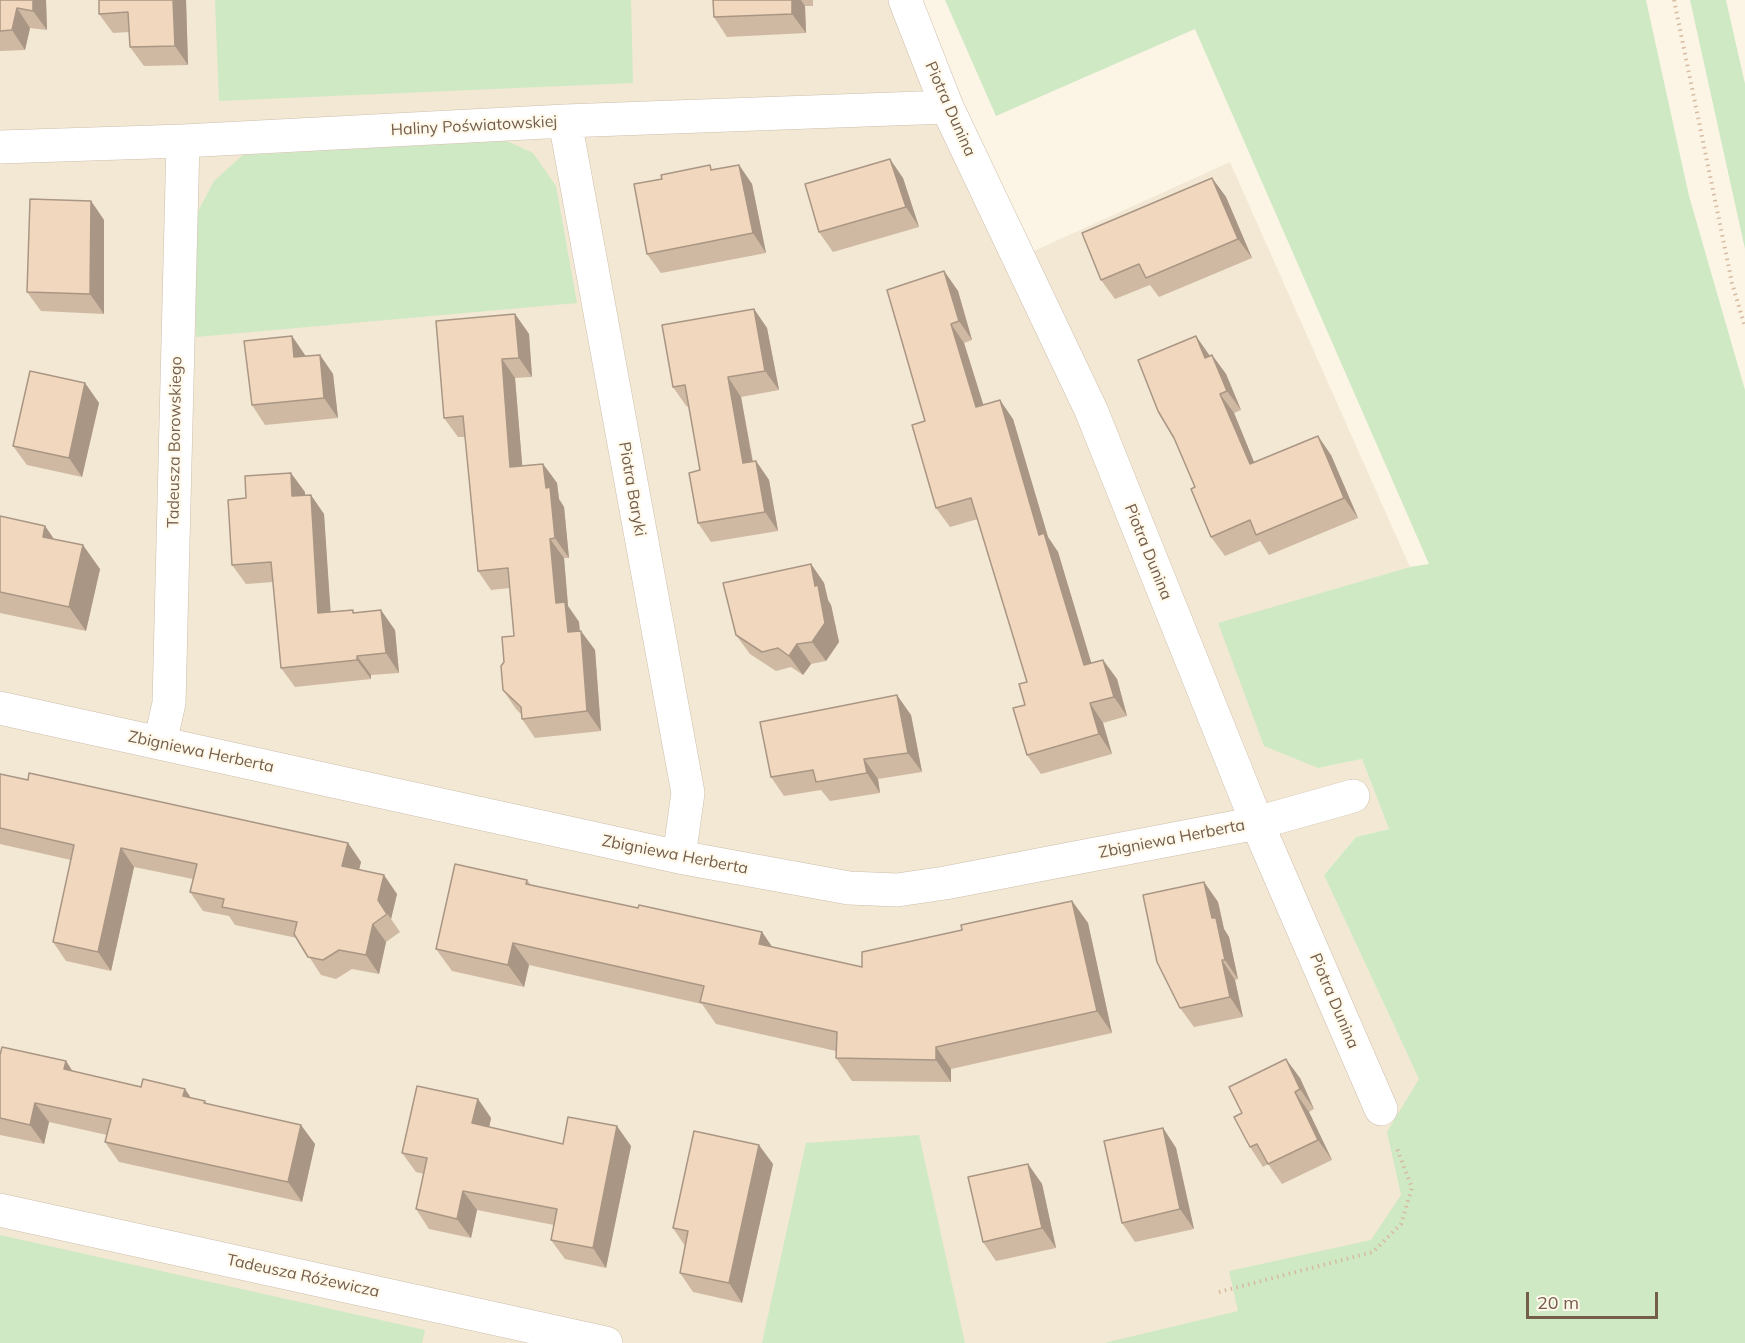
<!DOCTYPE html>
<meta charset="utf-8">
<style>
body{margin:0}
#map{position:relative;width:1745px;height:1343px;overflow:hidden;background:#fcf5e5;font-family:Mulish,sans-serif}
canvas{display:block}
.scale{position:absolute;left:1526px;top:1292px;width:132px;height:27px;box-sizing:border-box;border:3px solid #745e4b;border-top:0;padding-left:8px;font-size:18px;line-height:21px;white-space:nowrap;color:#745e4b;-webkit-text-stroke:4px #fff9eb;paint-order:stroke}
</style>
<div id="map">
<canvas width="1745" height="1343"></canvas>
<div class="scale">20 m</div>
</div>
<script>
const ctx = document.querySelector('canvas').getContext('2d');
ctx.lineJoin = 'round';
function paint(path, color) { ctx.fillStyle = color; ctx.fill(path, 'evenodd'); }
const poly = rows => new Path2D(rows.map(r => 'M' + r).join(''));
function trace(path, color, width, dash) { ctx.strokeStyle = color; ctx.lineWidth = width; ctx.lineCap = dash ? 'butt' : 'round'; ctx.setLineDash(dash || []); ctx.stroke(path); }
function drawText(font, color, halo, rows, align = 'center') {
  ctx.font = font + ' Mulish,sans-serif'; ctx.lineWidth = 4.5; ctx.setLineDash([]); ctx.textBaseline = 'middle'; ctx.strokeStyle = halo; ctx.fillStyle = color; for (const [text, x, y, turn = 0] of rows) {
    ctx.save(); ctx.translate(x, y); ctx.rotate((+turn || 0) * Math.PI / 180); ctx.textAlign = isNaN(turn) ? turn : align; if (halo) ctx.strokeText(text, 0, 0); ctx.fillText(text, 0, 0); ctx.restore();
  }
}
paint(poly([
 [0,0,896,0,1003,265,1230,162,1410,567,1218,624,1318,768,1362,759,1389,829,1356,837,1324,875,1466,1179,1541,1343,0,1343]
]), '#f3e8d4');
paint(poly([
 [215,0,631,0,633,83,219,101],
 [945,0,1646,0,1689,196,1745,390,1745,1343,1104,1343,1238,1311,1229,1271,1371,1240,1401,1195,1387,1132,1419,1079,1324,875,1356,837,1389,829,1362,759,1318,768,1264,746,1218,623,1410,567,1429,564,1195,29,996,116],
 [1690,0,1726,0,1745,84,1745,249],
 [507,141,533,153,556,186,577,303,196,337,196,215,214,181,243,155],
 [919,1135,965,1343,762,1343,806,1143],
 [0,1235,425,1330,422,1343,0,1343]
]), '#cfe9c4');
const street = poly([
 [905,0,947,107,1091,410,1257,823,1381,1109],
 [565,121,688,793,679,857],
 [0,147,183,141,565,121,947,107],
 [0,708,679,857,849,888,897,890,945,883,1257,823,1353,796],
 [160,743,169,703,183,141],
 [0,1210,606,1343]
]);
trace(street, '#cdbeac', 34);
trace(poly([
 [1674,0,1732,283,1745,327],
 [1219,1292,1373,1252,1401,1224,1412,1188,1396,1146]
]), '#d6bba0', 4, [1.5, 4.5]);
trace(street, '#fff', 33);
paint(poly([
 [0,0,46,0,47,30,30,28,25,50,0,51],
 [99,0,186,0,188,65,144,66,130,47,129,32,113,33,99,14],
 [713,0,813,0,813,6,805,6,806,33,727,37,714,17],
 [739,165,752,184,766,253,661,273,647,254,713,169],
 [903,178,919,227,833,252,819,232],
 [1212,178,1226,197,1252,258,1159,297,1150,285,1115,299,1101,280],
 [91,201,104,220,104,314,41,311,27,292],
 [944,271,958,291,972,340,964,343,983,404,1013,419,1048,537,1058,552,1091,663,1103,660,1117,679,1127,716,1103,723,1112,754,1041,774,1027,755,1025,705,1027,682,978,519,950,527,936,508,925,421],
 [754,309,767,328,779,390,741,397,753,461,756,461,769,480,778,531,711,542,698,523,700,470,689,406,687,407,673,387],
 [515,314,529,334,532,377,515,378,522,466,543,464,557,483,559,499,564,507,569,558,564,558,568,606,579,622,580,631,595,650,601,731,535,738,522,719,521,714,516,709,503,690,504,662,514,636,510,588,491,590,478,571,465,437,458,437,444,418],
 [292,336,305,356,320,355,333,374,338,418,265,425,252,405],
 [1212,355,1226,374,1241,410,1234,413,1254,462,1331,455,1358,518,1269,555,1260,541,1225,556,1211,537,1195,487,1210,356],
 [85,383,99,403,82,477,27,465,13,446],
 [305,492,305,495,324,514,330,612,355,612,395,630,399,673,371,675,371,679,295,687,281,668,273,582,246,584,232,565],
 [0,516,45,526,54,539,100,569,86,631,0,613],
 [811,564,824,583,828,600,831,605,839,642,826,661,811,664,803,675,791,667,776,671,750,654,736,635],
 [911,715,922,772,878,779,880,793,830,801,821,790,784,796,771,777],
 [0,774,348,843,361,862,359,870,397,894,391,919,400,932,386,942,379,974,352,969,336,979,321,975,297,938,235,925,229,916,203,911,190,892,193,879,134,867,111,971,66,961,53,942,71,860,0,844],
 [527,880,531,885,638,908,762,932,772,947,862,967,962,930,1072,901,1088,923,1112,1033,951,1069,951,1082,852,1081,836,1058,836,1051,716,1024,702,1004,529,965,524,987,452,971,436,949],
 [1204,882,1218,902,1224,929,1229,937,1238,979,1235,980,1243,1017,1194,1027,1180,1008],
 [66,1061,72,1071,205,1101,207,1104,315,1144,302,1202,119,1162,105,1142,107,1135,49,1122,44,1144,0,1135,0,1118],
 [1300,1078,1314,1109,1309,1112,1332,1160,1282,1184,1268,1164,1263,1167,1250,1147,1242,1113],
 [478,1099,491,1118,489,1127,563,1144,631,1146,606,1268,565,1259,551,1240,554,1225,477,1210,471,1238,429,1229,416,1209,424,1174,416,1172,402,1153],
 [1163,1128,1176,1148,1194,1229,1135,1242,1122,1223],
 [773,1164,742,1303,693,1292,680,1273,685,1246,673,1228],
 [1028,1164,1042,1184,1056,1248,996,1261,983,1242]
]), '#cfb9a3');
paint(poly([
 [33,0,46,0,47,30,33,11],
 [173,0,186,0,188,65,175,46],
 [792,0,801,0,805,6,806,33,792,14],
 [17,8,30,28,25,50,12,30],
 [890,159,903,178,919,227,906,207],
 [739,165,752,184,766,253,753,233],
 [1212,178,1226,197,1252,258,1238,239],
 [91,201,104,220,104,314,90,294],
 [944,271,958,291,972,340,959,321],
 [754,309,767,328,779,390,765,371],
 [515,314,529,334,532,377,519,358],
 [951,324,964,343,990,426,976,407],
 [292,336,305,355,307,376,294,357],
 [1196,336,1210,356,1205,358],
 [320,355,333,374,338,418,324,398],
 [1212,355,1226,374,1241,410,1227,391],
 [502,359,515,378,524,486,510,467],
 [728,377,741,397,756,482,743,463],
 [85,383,99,403,82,477,69,458],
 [1220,394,1234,413,1263,484,1250,464],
 [1000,400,1013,419,1048,537,1058,552,1098,685,1084,665,1039,535],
 [1318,436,1331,455,1358,518,1344,498],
 [756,461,769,480,778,531,765,512],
 [543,464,557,483,559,499,564,507,569,558,555,538,546,488],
 [291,473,305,492,306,516,292,496],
 [311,495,324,514,332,632,318,613],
 [45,526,62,551,43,537],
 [550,539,564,558,568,606,579,622,581,651,568,632,556,603],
 [83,545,100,569,86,631,69,607],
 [811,564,824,583,828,600,831,605,839,642,826,661,812,642,815,586],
 [381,610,395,630,399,673,386,653],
 [581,631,595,650,601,731,587,711],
 [797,644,811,664,803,675,789,656],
 [357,656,371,675,371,679,357,660],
 [1103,660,1117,679,1127,716,1114,697],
 [897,695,911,715,922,772,908,753],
 [1090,703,1103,723,1112,754,1099,734],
 [864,759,878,779,880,793,867,773],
 [348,843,361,862,355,885,342,866],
 [121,848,134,867,111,971,98,952],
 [384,875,397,894,391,919,400,932,378,900],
 [1204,882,1218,902,1224,929,1229,937,1238,979,1225,960,1212,918],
 [1072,901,1088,923,1112,1033,1097,1011],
 [373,924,386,942,379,974,366,955],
 [762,932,777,954,759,944],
 [513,943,529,965,524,987,508,965],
 [1222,960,1235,980,1243,1017,1230,997],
 [936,1047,951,1069,951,1082,936,1060],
 [1286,1059,1300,1078,1314,1109,1300,1089],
 [66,1061,79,1081,64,1069],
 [185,1089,198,1108,183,1096],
 [1295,1092,1309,1112,1332,1160,1318,1140],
 [478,1099,491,1118,486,1143,472,1123],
 [35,1103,49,1122,44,1144,30,1125],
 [301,1125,315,1144,302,1202,288,1182],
 [617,1126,631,1146,606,1268,593,1248],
 [1163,1128,1176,1148,1194,1229,1180,1209],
 [759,1145,773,1164,742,1303,729,1283],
 [1028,1164,1042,1184,1056,1248,1042,1228],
 [463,1191,477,1210,471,1238,457,1219]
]), '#a99684');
const building = poly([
 [0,0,33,0,33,11,17,8,12,30,0,31,0,0],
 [99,0,173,0,175,46,130,47,128,12,99,14,99,0],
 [713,0,792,0,792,14,714,17,713,0],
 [890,159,906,207,819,232,805,184,890,159],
 [710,165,711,170,739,165,753,233,647,254,634,184,662,179,661,175,710,165],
 [1212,178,1238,239,1146,278,1139,264,1101,280,1082,233,1212,178],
 [30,199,91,201,90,294,27,292,30,199],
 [944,271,959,321,951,324,976,407,1000,400,1039,535,1044,533,1084,665,1103,660,1114,697,1090,703,1099,734,1027,755,1013,708,1025,705,1019,684,1027,682,971,498,936,508,912,425,925,421,887,290,944,271],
 [754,309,765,371,728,377,743,463,756,461,765,512,698,523,689,473,700,470,685,385,673,387,662,325,754,309],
 [515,314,519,358,502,359,510,467,543,464,546,488,550,487,555,538,550,539,556,603,565,602,568,632,581,631,587,711,522,719,521,707,503,690,501,666,504,662,502,637,514,636,508,568,478,571,463,416,444,418,436,321,515,314],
 [292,336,294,357,320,355,324,398,252,405,244,341,292,336],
 [1196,336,1205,358,1212,355,1227,391,1220,394,1250,464,1318,436,1344,498,1256,535,1250,520,1211,537,1191,489,1195,487,1174,438,1158,411,1138,360,1196,336],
 [30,371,85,383,69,458,13,446,30,371],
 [291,473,292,496,311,495,318,613,353,610,353,613,381,610,386,653,357,656,357,660,281,668,271,562,232,565,228,500,246,498,245,476,291,473],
 [0,516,45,526,43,537,83,545,69,607,0,592,0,516],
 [811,564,815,586,818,585,825,623,812,642,797,644,789,656,778,648,762,652,736,635,723,583,811,564],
 [897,695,908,753,864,759,867,773,816,782,813,770,771,777,760,722,897,695],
 [29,773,348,843,342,866,384,875,378,900,387,914,373,924,366,955,339,950,323,960,308,957,294,934,297,922,222,907,224,899,190,892,197,864,121,848,98,952,53,942,74,845,0,828,0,774,28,780,29,773],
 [455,864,527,880,526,884,638,908,639,905,762,932,759,944,862,967,862,952,962,930,961,925,1072,901,1097,1011,936,1047,936,1060,836,1058,837,1032,700,1002,704,986,513,943,508,965,436,949,455,864],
 [1204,882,1212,918,1216,918,1225,960,1222,960,1230,997,1180,1008,1157,962,1143,895,1204,882],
 [2,1047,66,1061,64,1069,141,1087,143,1079,185,1089,183,1096,205,1101,204,1103,301,1125,288,1182,105,1142,111,1119,35,1103,30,1125,0,1118,0,1055,2,1047],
 [1286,1059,1300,1089,1295,1092,1318,1140,1268,1164,1257,1144,1250,1147,1234,1117,1242,1113,1229,1087,1286,1059],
 [417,1086,478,1099,472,1123,563,1144,568,1117,617,1126,593,1248,551,1240,557,1209,463,1191,457,1219,416,1209,427,1158,402,1153,417,1086],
 [1163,1128,1180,1209,1122,1223,1104,1141,1163,1128],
 [694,1131,759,1145,729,1283,680,1273,688,1231,673,1228,694,1131],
 [1028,1164,1042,1228,983,1242,968,1177,1028,1164]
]);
paint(building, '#f1d7bd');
trace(building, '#a99684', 1.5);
drawText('16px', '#745e4b', '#fff9eb', [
 ["Piotra Dunina",950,109,66],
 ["Haliny Poświatowskiej",474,126,-3],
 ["Tadeusza Borowskiego",175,442,-89],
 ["Piotra Baryki",632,489,80],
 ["Piotra Dunina",1148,552,68],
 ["Zbigniewa Herberta",201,752,12],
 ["Zbigniewa Herberta",1172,839,-11],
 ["Zbigniewa Herberta",675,855,11],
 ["Piotra Dunina",1334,1001,67],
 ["Tadeusza Różewicza",303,1276,12]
]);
</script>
